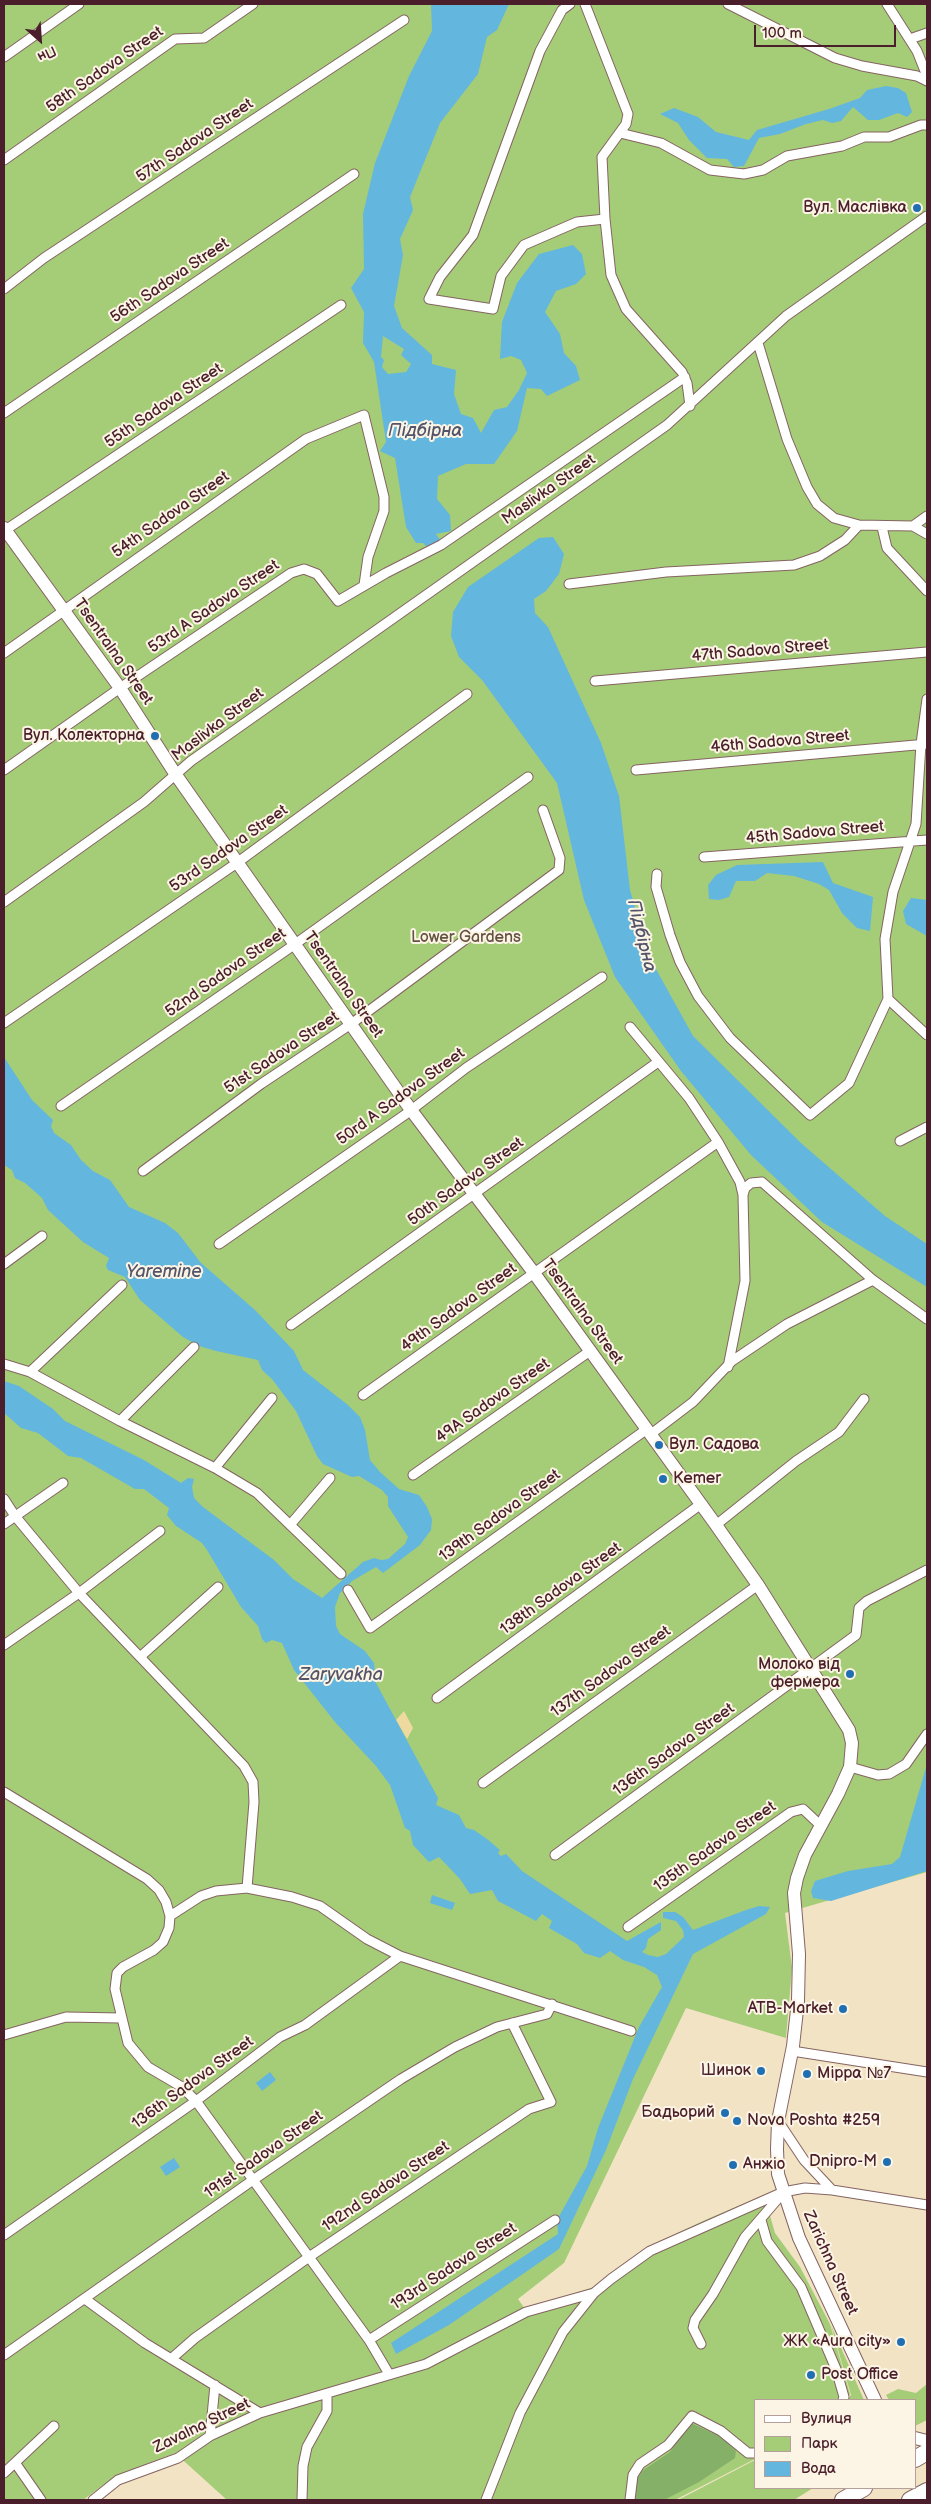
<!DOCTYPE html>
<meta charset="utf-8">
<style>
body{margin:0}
#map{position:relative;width:931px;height:2504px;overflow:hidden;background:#f1e3c4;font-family:"Balsamiq Sans",sans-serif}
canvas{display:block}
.frame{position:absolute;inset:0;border:5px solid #4a1f2b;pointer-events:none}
.legend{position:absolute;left:754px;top:2399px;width:162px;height:90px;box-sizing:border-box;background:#fcf5e5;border:1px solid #b59f9b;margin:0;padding:6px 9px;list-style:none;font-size:15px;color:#4a1f2b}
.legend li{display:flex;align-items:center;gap:10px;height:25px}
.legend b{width:25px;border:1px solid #b59f9b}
.north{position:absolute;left:15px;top:15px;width:50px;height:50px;-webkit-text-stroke:4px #fcf5e5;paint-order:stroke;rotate:154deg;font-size:14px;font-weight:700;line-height:20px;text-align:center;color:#4a1f2b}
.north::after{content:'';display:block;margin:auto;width:18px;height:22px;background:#4a1f2b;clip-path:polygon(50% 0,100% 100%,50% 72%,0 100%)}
.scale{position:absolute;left:754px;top:25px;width:142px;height:22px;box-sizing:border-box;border:2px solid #4a1f2b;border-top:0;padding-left:6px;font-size:15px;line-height:18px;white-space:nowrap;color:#4a1f2b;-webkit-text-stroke:4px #fcf5e5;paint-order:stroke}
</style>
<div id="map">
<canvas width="931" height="2504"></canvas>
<div class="frame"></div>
<ul class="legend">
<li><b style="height:6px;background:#fff"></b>Вулиця</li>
<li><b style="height:14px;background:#a5cd78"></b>Парк</li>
<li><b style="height:14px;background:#63b6de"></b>Вода</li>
</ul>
<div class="north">Пн</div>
<div class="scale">100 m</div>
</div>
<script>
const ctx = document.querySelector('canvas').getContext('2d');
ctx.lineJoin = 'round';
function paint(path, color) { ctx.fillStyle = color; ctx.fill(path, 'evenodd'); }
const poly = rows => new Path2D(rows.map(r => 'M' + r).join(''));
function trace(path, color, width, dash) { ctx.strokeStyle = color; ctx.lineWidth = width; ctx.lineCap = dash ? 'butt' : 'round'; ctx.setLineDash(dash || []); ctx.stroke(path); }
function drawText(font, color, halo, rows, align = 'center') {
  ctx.font = font + ' "Balsamiq Sans",sans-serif'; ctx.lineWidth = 4; ctx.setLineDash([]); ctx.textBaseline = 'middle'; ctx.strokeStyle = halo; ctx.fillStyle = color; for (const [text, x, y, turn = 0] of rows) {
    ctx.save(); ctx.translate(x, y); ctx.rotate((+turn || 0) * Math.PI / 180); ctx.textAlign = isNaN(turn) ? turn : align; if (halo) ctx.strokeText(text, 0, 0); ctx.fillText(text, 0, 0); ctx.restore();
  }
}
paint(poly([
 [4,4,927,4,927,1872,785,1913,792,1968,786,2038,686,2008,564,2263,518,2299,525,2309,594,2287,644,2249,705,2220,764,2195,775,2233,800,2267,830,2324,850,2394,847,2400,755,2400,755,2459,675,2500,227,2500,175,2453,114,2477,83,2500,4,2500],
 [831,2325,864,2400,848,2400,851,2395],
 [927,2384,927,2420,915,2426,915,2400,889,2400,886,2395,898,2389,916,2393],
 [755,2460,755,2488,813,2488,794,2500,678,2500]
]), '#a5cd78');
paint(poly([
 [689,2422,723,2438,736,2451,735,2458,699,2482,664,2500,633,2500,635,2482,642,2471,670,2452]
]), '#84b068');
paint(poly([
 [404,1711,413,1728,407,1739,396,1720]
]), '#eeda9e');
paint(poly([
 [431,4,509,4,497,30,487,37,478,74,440,123,410,197,413,210,400,239,403,255,394,306,402,328,432,355,432,364,456,370,454,394,461,414,473,418,481,433,494,410,507,407,519,390,527,373,521,360,511,356,500,359,502,322,517,283,539,254,573,245,582,254,586,274,576,284,556,291,545,312,560,334,564,353,576,366,580,380,547,396,541,389,527,388,517,431,494,464,466,464,438,476,437,499,450,515,451,531,436,534,441,541,429,549,423,543,416,543,406,527,395,458,380,451,386,442,374,362,363,343,364,312,351,288,364,269,363,214,375,163,409,76,432,31],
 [383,336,404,349,401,355,411,364,406,372,388,374,382,367,384,360,381,357],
 [886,86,898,88,906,93,912,112,907,117,898,113,879,120,868,120,853,107,841,121,832,123,823,120,806,124,780,134,759,138,744,166,734,167,727,159,707,158,689,140,678,123,660,114,674,108,698,117,716,132,749,140,757,130,829,109,860,98,867,90],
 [553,537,564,554,559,574,546,591,534,599,535,613,548,627,601,743,619,796,630,890,651,960,693,1036,801,1143,885,1216,927,1244,927,1287,822,1222,751,1155,681,1071,615,977,584,900,557,783,482,680,459,657,451,636,453,612,468,587,539,538],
 [823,862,833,883,873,897,870,931,857,928,842,913,829,890,819,884,794,876,767,873,755,881,736,881,729,897,719,900,709,899,708,885,716,875,737,865],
 [911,898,927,900,927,936,906,924,903,911],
 [4,1057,32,1100,53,1120,51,1126,54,1133,71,1145,81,1160,93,1171,110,1180,129,1207,165,1223,178,1233,201,1263,255,1310,294,1351,303,1370,348,1405,360,1417,365,1430,370,1460,380,1472,399,1489,419,1495,427,1507,432,1519,431,1530,420,1545,383,1573,376,1567,352,1581,340,1593,335,1607,336,1626,340,1634,365,1651,374,1663,376,1683,438,1798,436,1805,459,1815,466,1828,474,1830,487,1839,500,1850,498,1853,501,1856,506,1854,522,1871,627,1941,661,1922,661,1930,648,1939,646,1948,642,1952,648,1955,658,1957,666,1954,684,1937,683,1930,676,1921,663,1918,663,1912,675,1912,683,1917,693,1930,746,1910,759,1906,770,1907,766,1914,693,1954,633,2079,606,2150,559,2249,449,2325,396,2354,391,2343,558,2234,557,2220,587,2166,598,2128,639,2027,662,1987,657,1975,644,1967,623,1960,610,1951,600,1958,584,1953,577,1944,549,1928,552,1921,542,1914,536,1921,498,1901,492,1890,470,1894,460,1879,439,1857,429,1862,413,1845,410,1831,405,1828,390,1785,376,1766,335,1722,294,1670,282,1643,272,1640,266,1643,262,1639,258,1626,241,1607,207,1550,202,1543,176,1526,167,1515,169,1508,144,1489,135,1489,81,1458,68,1456,38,1433,21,1428,4,1413,4,1381,19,1386,53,1409,65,1421,144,1460,181,1483,188,1478,194,1479,192,1487,194,1498,203,1507,274,1560,293,1579,322,1598,363,1562,374,1558,381,1560,388,1559,405,1544,408,1537,388,1506,388,1497,382,1490,359,1476,352,1477,323,1464,317,1456,296,1411,272,1379,262,1370,258,1360,216,1351,199,1346,183,1337,140,1300,125,1277,108,1270,106,1266,109,1258,83,1242,48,1210,42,1198,25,1183,15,1178,12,1170,4,1165],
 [927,1764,927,1871,831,1901,813,1898,811,1891,815,1881,848,1871,892,1864,900,1857],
 [432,1895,455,1903,452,1910,430,1903],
 [270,2072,276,2080,262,2091,256,2083],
 [174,2158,180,2167,166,2176,160,2167]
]), '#63b6de');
const street = poly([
 [570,4,562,10,540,51,473,235,440,277,429,299,493,309,501,276,524,245,577,222,605,219],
 [585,4,628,114,626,124,602,157,605,219,611,275,626,309,682,372,687,383,690,406],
 [728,4,835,58,862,66,917,76,927,81],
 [887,4,917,51,927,76],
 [910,39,927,33],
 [4,57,79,4],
 [620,133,661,143,710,170,744,174,763,170,787,156,842,146,864,137,889,137,921,125,927,125],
 [4,160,175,39,204,38,253,4],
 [4,289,44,258,404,20],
 [758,343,787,439,807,487,817,504,834,518,859,525,913,526,927,516],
 [4,413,354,174],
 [913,526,927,534],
 [882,527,887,548,927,591],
 [4,531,341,305],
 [569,584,666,572,794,565,820,556,845,540,859,525],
 [4,653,306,439,364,415,384,497,384,511,368,557,364,585],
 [595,681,927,652],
 [927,699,921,744,916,824,893,892,885,939,888,999,927,1035],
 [4,770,120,688,291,573,304,569,317,574,338,601,386,573,441,545,685,377],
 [636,770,927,744],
 [704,857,927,840],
 [657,874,656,887,670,935,680,962,698,996,730,1038,810,1115,849,1083,888,999],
 [4,902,144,802,191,761,667,425,786,316,927,216],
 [4,1023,234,865,467,694],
 [630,1027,689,1098,718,1142,740,1182,743,1195,745,1281,728,1367],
 [61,1106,291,947,528,777],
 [900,1141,927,1127],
 [143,1171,261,1084,351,1024,559,870,560,858,543,810],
 [743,1195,745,1188,751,1183,762,1182,873,1280,927,1319],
 [219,1244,406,1114,466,1068,602,977],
 [4,1264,42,1236],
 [291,1325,658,1062],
 [4,1364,30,1372,120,1421,215,1468,257,1493,341,1574],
 [30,1372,122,1285],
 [363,1395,718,1142],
 [120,1421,194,1347],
 [651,1434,693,1402,732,1361,787,1324,873,1280],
 [215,1468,272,1398],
 [413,1475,590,1351],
 [4,1499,15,1516,79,1593,244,1766,253,1782,254,1802,247,1888],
 [4,1524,63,1483],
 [290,1525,330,1478],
 [716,1525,796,1461,839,1432,864,1399],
 [348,1590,370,1628,647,1429],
 [4,1645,79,1593,160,1531],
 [140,1657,218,1587],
 [437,1698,701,1504],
 [850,1767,878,1775,889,1774,906,1764,927,1734],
 [483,1783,758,1585],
 [4,1792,147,1879,159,1890,166,1902,170,1916],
 [555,1855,856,1635,859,1608,867,1601,927,1570],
 [628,1927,791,1812,803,1809,820,1825],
 [4,2035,66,2017,121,2018],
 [792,2051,927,2072],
 [778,2121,804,2160,832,2190],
 [761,2220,767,2241,801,2287,836,2369,844,2397,843,2400],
 [4,2235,196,2101,280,2037,305,2025,400,1956],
 [85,2299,145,2343,260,2413],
 [369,2340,555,2220],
 [701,2344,693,2328,695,2320,713,2294,745,2237,782,2194],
 [4,2355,253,2180,401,2079,455,2047,497,2027,547,2014,552,2004],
 [171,2359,195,2338,309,2257,529,2109,551,2102,512,2023],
 [389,2374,369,2340,196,2101,182,2087,148,2067,128,2043,115,1989,117,1973,123,1967,154,1950,163,1942,169,1928,170,1916,201,1896,216,1891,247,1888,292,1897,320,1906,367,1939,400,1956,631,2031],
 [210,2436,215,2385],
 [16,2464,41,2500],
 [4,2473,54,2426],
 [93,2500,118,2480,178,2458,210,2436,260,2413,426,2364,526,2312,594,2293],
 [302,2500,303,2466,307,2447,327,2411,327,2394],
 [486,2500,520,2413,563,2332,594,2293,611,2279,650,2251,783,2192,805,2188,832,2190,927,2205],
 [630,2500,633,2475,640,2464,668,2445,692,2416,721,2431,748,2453,755,2453]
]);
const secondary = poly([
 [4,528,120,688,176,775,411,1110,534,1273,716,1525,758,1585,849,1730,852,1743,850,1767,838,1794,805,1855,797,1878,794,1893,799,1954,798,2001,793,2046,778,2121,777,2149,778,2174,799,2238,875,2400],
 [915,2438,927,2441]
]);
const highway = poly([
 [915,2459,927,2452],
 [843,2500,864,2488],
 [910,2500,927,2491]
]);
trace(street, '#846461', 11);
trace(secondary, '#846461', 14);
trace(highway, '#846461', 18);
trace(street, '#fff', 9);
trace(secondary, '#fff', 12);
trace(highway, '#fff', 16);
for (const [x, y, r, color] of [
 [917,208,5,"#1f6fb2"],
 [155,736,5,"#1f6fb2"],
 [659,1445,5,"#1f6fb2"],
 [663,1479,5,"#1f6fb2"],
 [850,1674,5,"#1f6fb2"],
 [843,2009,5,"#1f6fb2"],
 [761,2071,5,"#1f6fb2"],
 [807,2074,5,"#1f6fb2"],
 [725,2113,5,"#1f6fb2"],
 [737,2121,5,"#1f6fb2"],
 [887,2162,5,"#1f6fb2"],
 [733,2165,5,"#1f6fb2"],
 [901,2342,5,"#1f6fb2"],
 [811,2375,5,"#1f6fb2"]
]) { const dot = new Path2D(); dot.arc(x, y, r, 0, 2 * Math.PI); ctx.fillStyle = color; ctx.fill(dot); trace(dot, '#fcf5e5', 2); }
drawText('16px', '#4a1f2b', '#fcf5e5', [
 ["58th Sadova Street",105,70,-35],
 ["57th Sadova Street",195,141,-34],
 ["56th Sadova Street",170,281,-34],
 ["55th Sadova Street",164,406,-34],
 ["Maslivka Street",549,490,-35],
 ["54th Sadova Street",171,515,-35],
 ["53rd A Sadova Street",214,607,-34],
 ["47th Sadova Street",760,651,-5],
 ["Tsentralna Street",113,652,55],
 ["Maslivka Street",218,725,-37],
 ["46th Sadova Street",780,742,-5],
 ["45th Sadova Street",815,833,-5],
 ["53rd Sadova Street",229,849,-35],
 ["52nd Sadova Street",226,973,-35],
 ["Tsentralna Street",343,985,55],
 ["51st Sadova Street",282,1053,-34],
 ["50rd A Sadova Street",401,1097,-36],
 ["50th Sadova Street",466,1182,-36],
 ["49th Sadova Street",459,1308,-36],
 ["Tsentralna Street",582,1312,54],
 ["49A Sadova Street",493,1401,-35],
 ["139th Sadova Street",500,1516,-36],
 ["138th Sadova Street",561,1589,-36],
 ["137th Sadova Street",611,1672,-36],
 ["136th Sadova Street",674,1750,-36],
 ["135th Sadova Street",715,1847,-35],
 ["136th Sadova Street",193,2083,-36],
 ["191st Sadova Street",264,2155,-35],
 ["192nd Sadova Street",386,2187,-34],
 ["Zarichna Street",830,2263,66],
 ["193rd Sadova Street",454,2267,-33],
 ["Zavalna Street",202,2426,-26]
]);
drawText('16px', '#4a1f2b', '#fcf5e5', [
 ["Вул. Маслівка",907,208],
 ["Вул. Колекторна",145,736],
 ["Вул. Садова",669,1445,"left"],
 ["Kemer",673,1479,"left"],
 ["Молоко від",840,1665],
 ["фермера",840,1683],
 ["ATB-Market",833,2009],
 ["Шинок",751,2071],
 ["Мірра №7",817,2074,"left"],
 ["Бадьорий",715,2113],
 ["Nova Poshta #259",747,2121,"left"],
 ["Dnipro-M",877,2162],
 ["Анжіо",743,2165,"left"],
 ["ЖК «Aura city»",891,2342],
 ["Post Office",821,2375,"left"]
], 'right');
drawText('16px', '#655342', '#fcf5e5', [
 ["Lower Gardens",466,938]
]);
drawText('italic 18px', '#53546a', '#fcf5e5', [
 ["Підбірна",425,431],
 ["Підбірна",641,936,76],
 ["Yaremine",164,1272],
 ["Zaryvakha",341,1675]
]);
</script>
